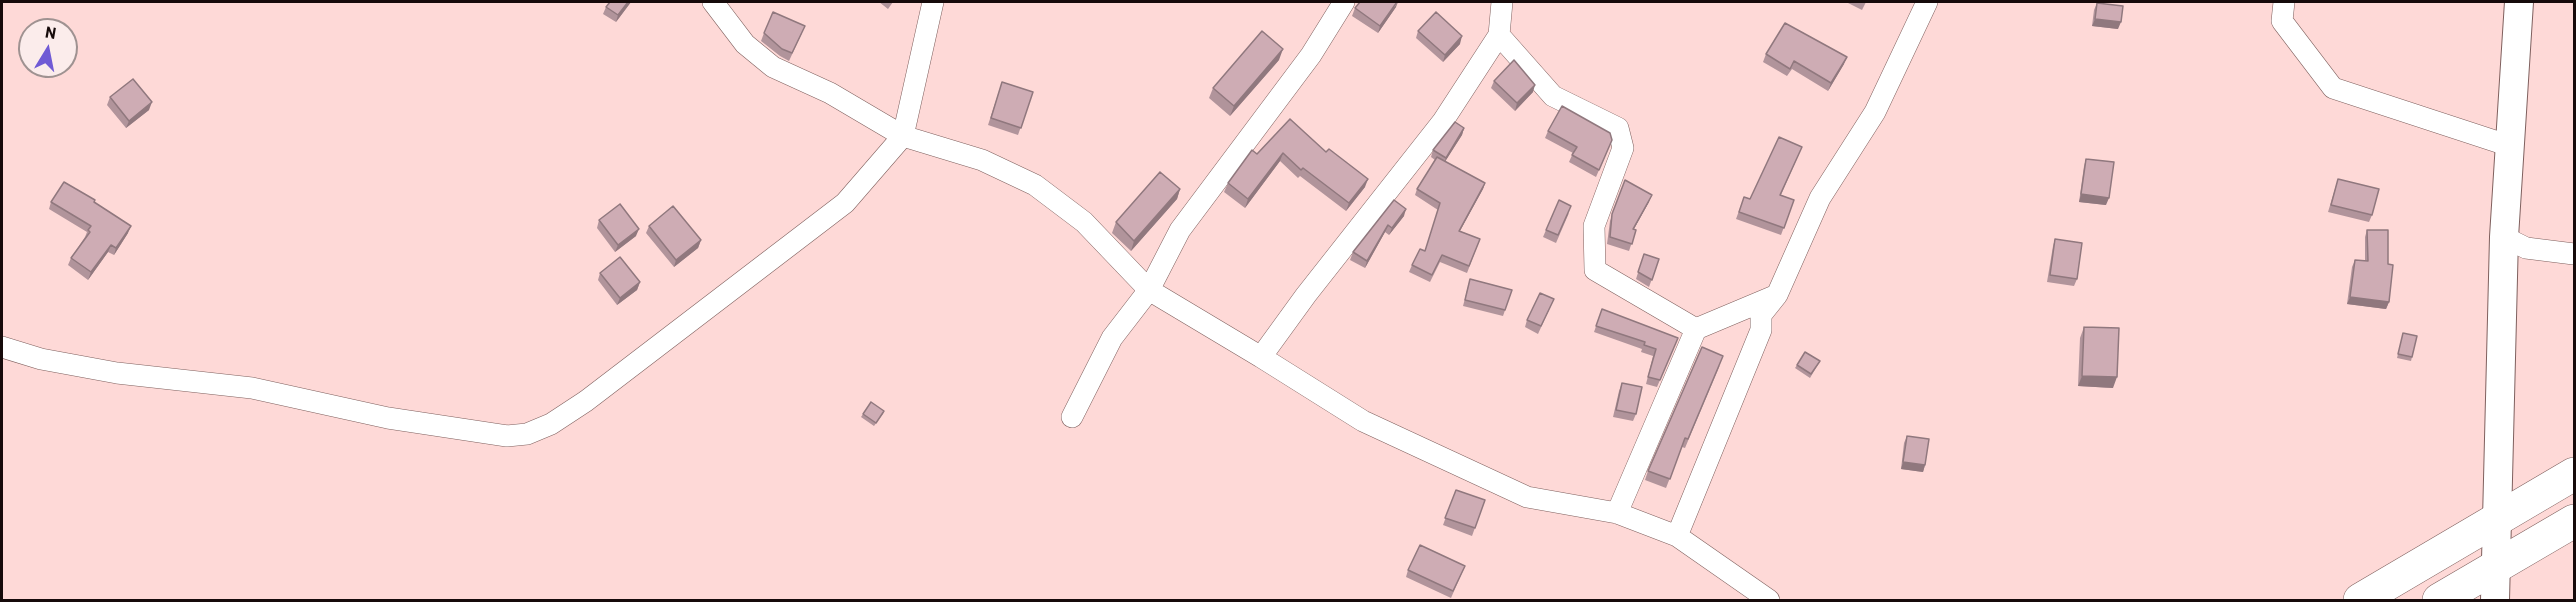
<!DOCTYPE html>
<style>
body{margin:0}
#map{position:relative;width:2576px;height:602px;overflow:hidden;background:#fed9d7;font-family:Barlow,sans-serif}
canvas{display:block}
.frame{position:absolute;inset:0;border:3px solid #160a0a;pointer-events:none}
.north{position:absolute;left:18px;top:18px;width:60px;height:60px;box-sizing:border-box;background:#fbeceb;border:2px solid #9f9291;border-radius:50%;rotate:10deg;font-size:16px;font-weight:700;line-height:24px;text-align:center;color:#160a0a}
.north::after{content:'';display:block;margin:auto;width:21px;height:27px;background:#705ad5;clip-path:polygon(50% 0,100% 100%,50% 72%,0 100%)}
</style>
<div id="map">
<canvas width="2576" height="602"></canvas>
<div class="frame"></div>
<div class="north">N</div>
</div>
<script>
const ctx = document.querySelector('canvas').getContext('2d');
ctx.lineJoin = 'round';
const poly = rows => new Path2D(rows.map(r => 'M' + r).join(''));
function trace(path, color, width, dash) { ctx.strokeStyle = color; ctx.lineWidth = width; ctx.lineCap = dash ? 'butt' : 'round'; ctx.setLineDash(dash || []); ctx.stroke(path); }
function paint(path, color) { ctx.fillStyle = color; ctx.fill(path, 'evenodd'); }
const street = poly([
 [713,2,745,44,773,67,830,93,903,136,982,160,1035,185,1084,222,1149,290,1112,338,1072,417],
 [1502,2,1499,35,1443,121,1306,295,1261,357,1363,421,1527,497,1617,513,1677,536,1769,600],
 [2284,2,2282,21,2333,88,2510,146],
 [1499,35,1553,96,1618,128,1623,148,1594,226,1595,270,1696,329],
 [2504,237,2526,248,2574,254],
 [2,347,41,359,117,373,252,388,388,418,507,436,527,434,551,424,586,401,845,203,903,136,933,2],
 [1261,357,1149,290,1180,230,1311,55,1344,2],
 [1617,513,1696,329,1777,295,1820,198,1875,112,1927,2],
 [1677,536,1761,330,1761,315,1777,295]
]);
const secondary = poly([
 [2495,600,2504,237,2519,2]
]);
const highway = poly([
 [2360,600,2574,474],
 [2439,600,2574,521]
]);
trace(street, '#7f605e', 22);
trace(secondary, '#7f605e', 30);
trace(highway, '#7f605e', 34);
trace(street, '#fff', 21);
trace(secondary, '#fff', 28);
trace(highway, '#fff', 33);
paint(poly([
 [610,2,631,2,616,22,603,14,606,7],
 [879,2,893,2,888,9],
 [1846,2,1866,2,1862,10],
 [2097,3,2118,29,2092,26,2094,10],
 [1396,7,1378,33,1352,16,1355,8],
 [1418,31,1460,44,1443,62,1416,38],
 [764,33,802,33,789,61,780,56,761,41],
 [1766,54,1844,64,1828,91,1792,69,1787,76,1763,62],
 [1279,60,1230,116,1209,98,1213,88],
 [1494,81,1533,92,1515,111,1491,88],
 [1002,82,1033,92,1018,135,988,125],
 [110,97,149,110,126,128,107,105],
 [1464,128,1462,135,1445,161,1485,183,1483,189,1460,231,1480,239,1467,273,1440,262,1430,282,1409,272,1412,265,1425,251,1438,210,1415,195,1417,189,1435,160,1431,157,1433,150],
 [1548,131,1612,140,1596,177,1569,162,1573,153,1545,138],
 [1326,152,1365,187,1346,211,1300,176,1298,178,1280,161,1245,208,1224,192,1228,183,1257,154],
 [1799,154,1781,195,1794,200,1781,235,1736,219,1744,197,1750,199],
 [2086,159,2106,205,2079,202,2084,166],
 [2338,179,2372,215,2369,222,2328,212],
 [1625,180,1649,202,1634,229,1636,230,1629,251,1607,244,1610,221],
 [1180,189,1177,199,1131,251,1112,233,1116,222],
 [1394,200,1404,216,1389,235,1385,232,1365,268,1350,260,1353,252],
 [51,202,94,202,128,233,114,255,108,252,88,280,68,265,71,258,85,237,87,232,49,209],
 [1569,213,1556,243,1543,237,1546,230],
 [599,220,636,236,615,252,597,228],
 [649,226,701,240,698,248,674,267,646,233],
 [2367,230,2388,264,2389,302,2386,309,2347,304,2352,267,2355,260,2365,261,2365,237],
 [2055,239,2077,279,2074,286,2047,282,2053,246],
 [1644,254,1659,259,1649,287,1636,279],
 [600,273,640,282,637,290,617,305,598,280],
 [1470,279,1512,290,1503,316,1463,306],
 [1554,299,1538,334,1525,327,1527,320],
 [1602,309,1675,345,1657,387,1646,384,1653,356,1641,352,1642,349,1594,332],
 [2084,327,2113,388,2078,386,2080,338],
 [2403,333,2412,357,2411,361,2397,358],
 [1820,361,1810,378,1795,368,1797,365],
 [1720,365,1685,448,1682,447,1666,488,1645,480,1648,471],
 [1622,383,1636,414,1633,421,1613,417,1619,391],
 [884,411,883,414,874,426,861,417,863,414],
 [1907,436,1925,465,1923,472,1901,469,1904,443],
 [1456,490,1485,500,1472,536,1443,525],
 [1465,566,1451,598,1406,577,1408,570]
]), '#b1949b');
paint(poly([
 [628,2,631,2,616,22,618,15],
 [1398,2,1396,7,1378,33,1380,26],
 [2095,19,2121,22,2118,29,2092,26],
 [1462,36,1460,44,1443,62,1445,55],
 [1283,49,1279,60,1230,116,1234,106],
 [1847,57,1844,64,1828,91,1831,83],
 [1535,85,1533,92,1515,111,1517,103],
 [152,102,149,110,126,128,129,121],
 [1464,128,1462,135,1443,165,1446,158],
 [1283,153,1280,161,1245,208,1248,199],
 [1368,179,1365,187,1346,211,1349,203],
 [1485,183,1483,189,1456,238,1459,231],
 [1180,189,1177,199,1131,251,1134,241],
 [2081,194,2109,198,2106,205,2079,202],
 [1652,195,1649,202,1630,236,1633,229],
 [1406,209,1404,216,1389,235,1392,228],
 [1388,225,1385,232,1365,268,1367,261],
 [131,226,128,233,114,255,116,248],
 [639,229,636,236,615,252,618,245],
 [701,240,698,248,674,267,676,260],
 [111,245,108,252,88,280,91,272],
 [640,282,637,290,617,305,620,298],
 [2350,297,2389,302,2386,309,2347,304],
 [2082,376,2117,377,2113,388,2078,386],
 [1903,462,1925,465,1923,472,1901,469]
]), '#90787e');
const building = poly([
 [610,2,628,2,618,15,606,7,610,2],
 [1360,2,1397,2,1380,26,1355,8,1360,2],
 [2097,3,2123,6,2121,22,2095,19,2097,3],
 [773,12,805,26,792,53,782,49,764,33,773,12],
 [1436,12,1462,36,1445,55,1418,31,1436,12],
 [1785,23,1847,57,1831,83,1794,61,1790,69,1766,54,1785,23],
 [1262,31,1283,49,1234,106,1213,88,1262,31],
 [1514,60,1535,85,1517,103,1494,81,1514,60],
 [133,79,152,102,129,121,110,97,133,79],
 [1002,82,1033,92,1021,128,991,118,1002,82],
 [1562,106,1610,133,1612,140,1599,170,1572,155,1577,147,1548,131,1562,106],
 [1290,119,1326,152,1329,149,1368,179,1349,203,1303,168,1301,170,1283,153,1248,199,1228,183,1252,150,1257,154,1290,119],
 [1455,122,1464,128,1446,158,1433,150,1455,122],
 [1779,137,1802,147,1780,195,1794,200,1784,228,1739,212,1744,197,1750,199,1779,137],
 [1437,157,1485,183,1459,231,1480,239,1469,266,1442,255,1432,275,1412,265,1420,249,1425,251,1440,203,1417,189,1437,157],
 [2086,159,2114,162,2109,198,2081,194,2086,159],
 [1160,172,1180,189,1134,241,1116,222,1160,172],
 [2338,179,2379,189,2372,215,2331,205,2338,179],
 [1625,180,1652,195,1633,229,1636,230,1632,244,1610,237,1612,214,1625,180],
 [64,182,95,200,94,202,131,226,116,248,111,245,91,272,71,258,90,232,88,230,91,226,51,202,64,182],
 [1394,200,1406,209,1392,228,1388,225,1367,261,1353,252,1394,200],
 [1559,200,1571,206,1558,235,1546,230,1559,200],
 [620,204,639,229,618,245,599,220,620,204],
 [673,206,701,240,676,260,649,226,673,206],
 [2367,230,2388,230,2388,264,2393,265,2389,302,2350,297,2355,260,2368,261,2367,230],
 [2055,239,2082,243,2077,279,2050,275,2055,239],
 [1644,254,1659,259,1652,280,1638,272,1644,254],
 [620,257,640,282,620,298,600,273,620,257],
 [1470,279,1512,290,1505,310,1465,300,1470,279],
 [1540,293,1554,299,1541,326,1527,320,1540,293],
 [1602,309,1678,338,1660,380,1648,377,1656,349,1644,345,1645,342,1596,326,1602,309],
 [2084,327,2119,328,2117,377,2082,376,2084,327],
 [2403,333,2417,336,2412,357,2398,354,2403,333],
 [1702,347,1723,356,1688,439,1685,438,1670,479,1648,471,1702,347],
 [1805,352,1820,361,1811,374,1797,365,1805,352],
 [1622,383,1642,387,1636,414,1616,410,1622,383],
 [871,402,884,411,876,423,863,414,871,402],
 [1907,436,1929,439,1925,465,1903,462,1907,436],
 [1456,490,1485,500,1475,528,1445,518,1456,490],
 [1420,545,1465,566,1453,591,1408,570,1420,545]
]);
paint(building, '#ceacb4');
trace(building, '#90787e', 1.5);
</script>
